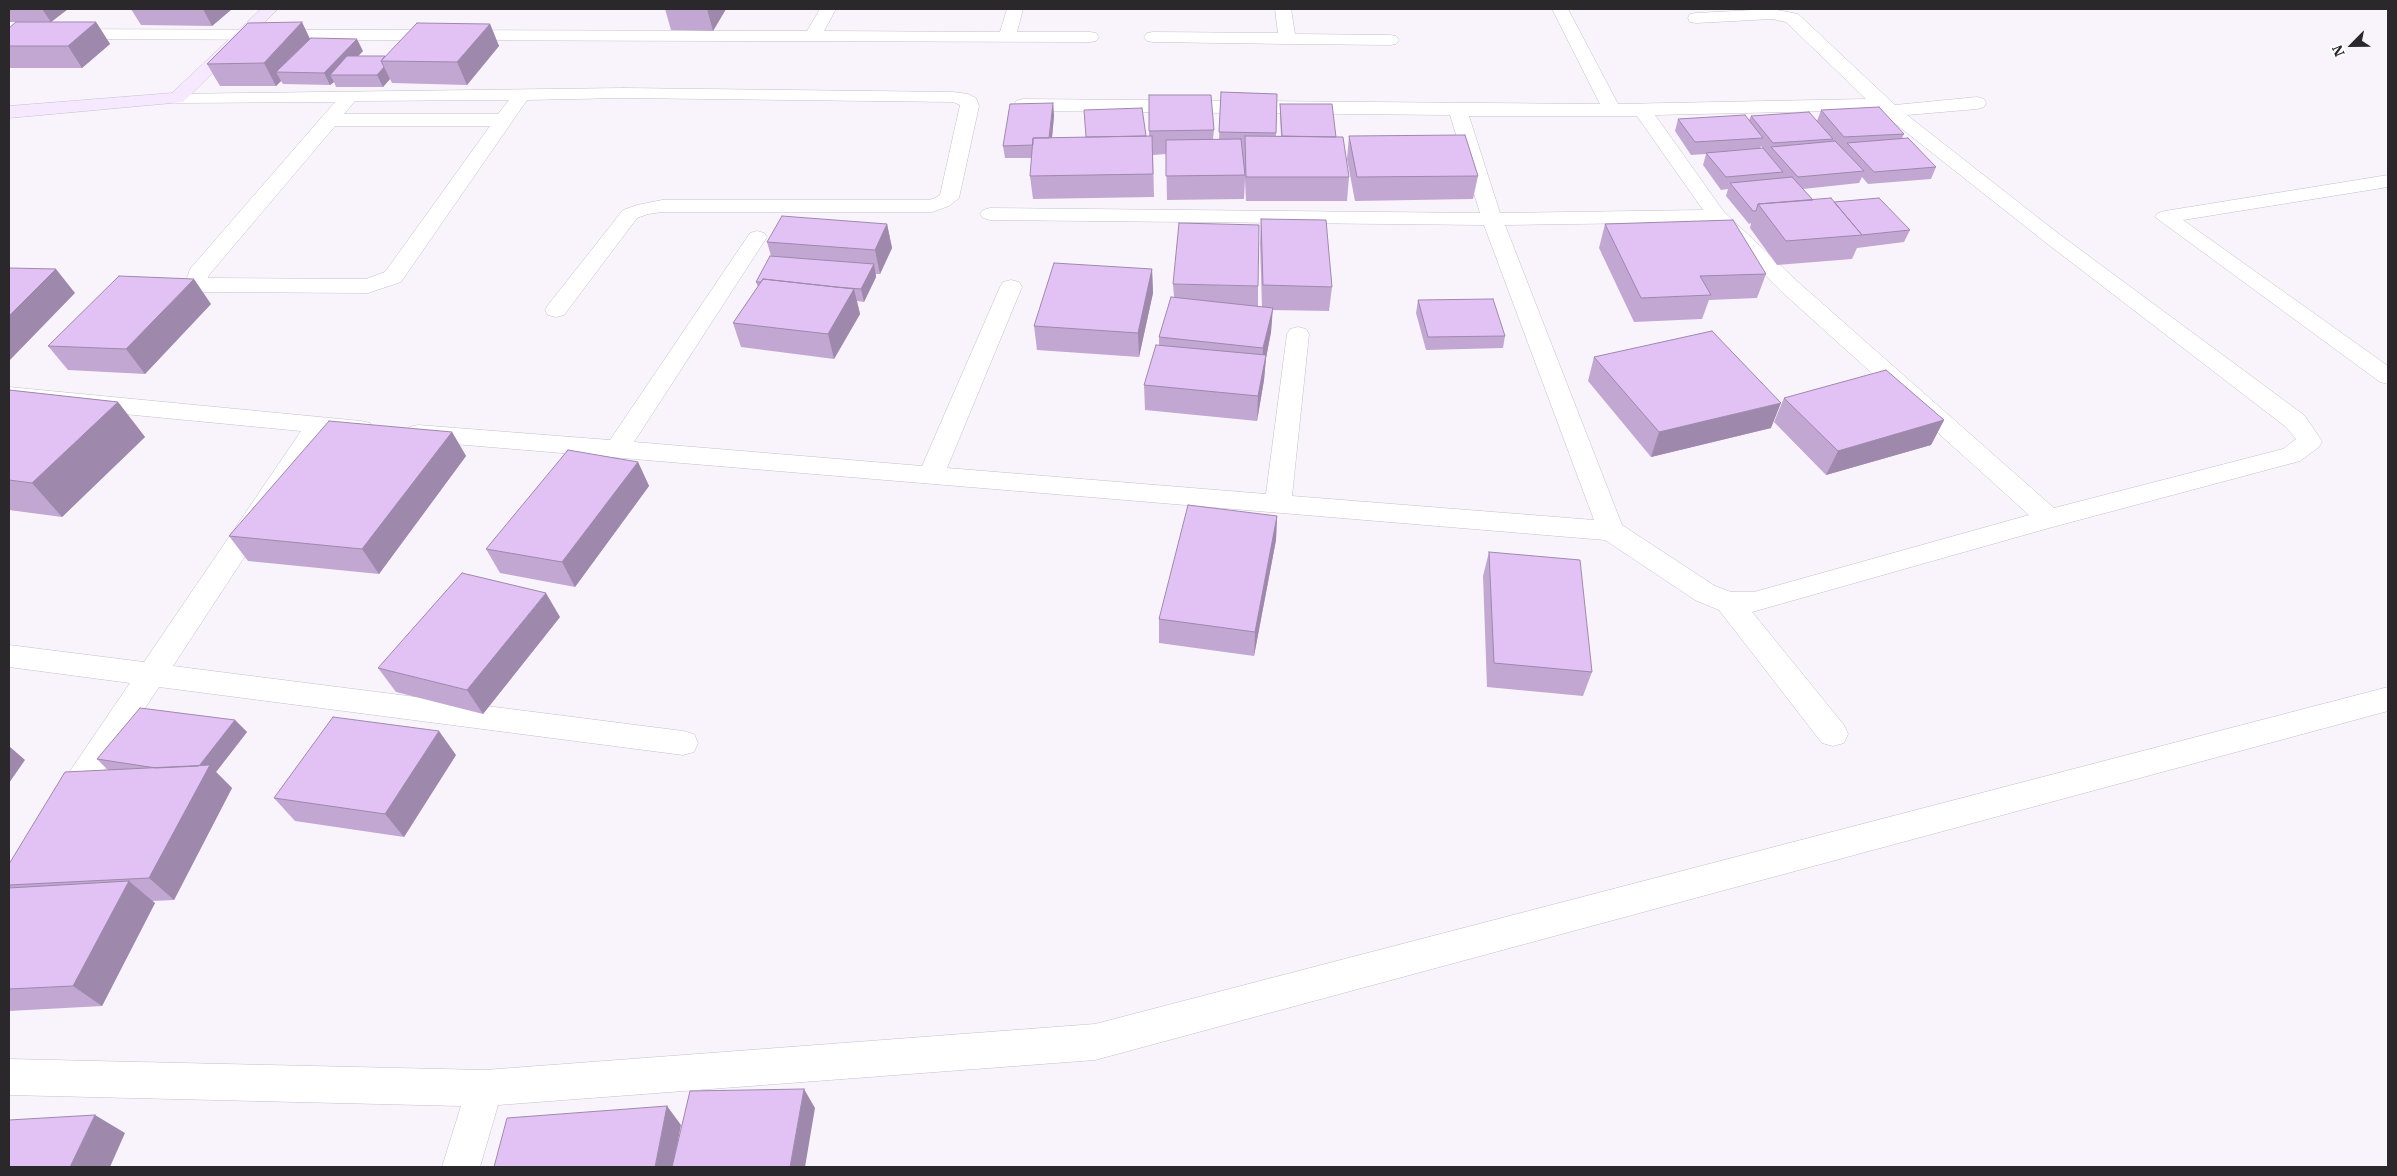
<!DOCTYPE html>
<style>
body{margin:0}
#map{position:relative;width:2397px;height:1176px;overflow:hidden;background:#f9f4fc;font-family:"IBM Plex Serif",serif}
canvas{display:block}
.frame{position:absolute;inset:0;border:10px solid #2a282b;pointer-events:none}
.north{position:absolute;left:2327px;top:20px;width:50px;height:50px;-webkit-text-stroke:4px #fff;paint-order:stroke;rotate:247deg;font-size:14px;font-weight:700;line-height:20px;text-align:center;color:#2a282b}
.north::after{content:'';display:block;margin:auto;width:18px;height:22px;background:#2a282b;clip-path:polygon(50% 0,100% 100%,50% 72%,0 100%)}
</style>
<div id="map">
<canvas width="2397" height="1176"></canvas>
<div class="frame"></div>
<div class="north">N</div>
</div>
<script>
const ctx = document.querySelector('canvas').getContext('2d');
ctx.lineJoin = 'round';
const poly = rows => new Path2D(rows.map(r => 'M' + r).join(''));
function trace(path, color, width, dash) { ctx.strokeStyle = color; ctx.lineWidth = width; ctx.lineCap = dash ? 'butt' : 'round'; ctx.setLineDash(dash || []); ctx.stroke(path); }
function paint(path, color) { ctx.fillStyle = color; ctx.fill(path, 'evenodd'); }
const street = poly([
 [820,9,836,9,824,31,1000,32,1007,9,1023,9,1017,32,1090,32,1096,33,1099,37,1096,41,1090,42,9,39,9,29,807,31,820,9],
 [1275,9,1291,9,1295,34,1390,35,1396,36,1399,40,1396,44,1390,45,1287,44,1153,42,1147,41,1144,37,1147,33,1153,32,1278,33,1275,9],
 [1552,9,1568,9,1618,104,1866,99,1786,22,1772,19,1696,23,1690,22,1688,18,1690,14,1696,13,1772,9,1798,14,1895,105,1977,97,1984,99,1986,103,1984,107,1977,109,1907,115,2059,234,2304,415,2322,441,2319,447,2300,461,2049,528,1752,612,1844,725,1848,734,1844,743,1833,746,1822,743,1719,610,1695,600,1605,540,418,441,409,439,406,433,409,427,418,425,610,440,750,233,757,231,764,233,767,237,634,442,922,466,1000,287,1003,282,1011,280,1019,282,1022,287,947,468,1266,494,1287,334,1290,329,1298,327,1306,329,1309,334,1292,496,1594,520,1484,225,990,220,983,218,980,214,983,210,990,208,1480,213,1450,115,1023,111,1016,109,1014,105,1016,101,1023,99,1600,104,1552,9],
 [1878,110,2045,242,2286,427,2296,439,2283,449,2054,508,1798,282,1724,212,1655,115,1878,110],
 [1469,116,1637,116,1703,210,1500,213,1469,116],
 [1712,222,1782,292,2029,515,1754,592,1731,592,1715,586,1622,525,1505,225,1712,222],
 [623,88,953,92,968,94,976,98,979,106,959,198,949,206,932,212,662,212,648,214,637,218,564,315,556,317,548,315,545,310,548,305,623,210,637,205,662,200,929,200,935,198,940,195,960,105,953,102,623,98,527,100,401,282,368,293,203,292,195,290,186,281,190,269,335,102,177,103,171,102,168,98,171,94,623,88],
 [509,100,498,114,344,114,355,101,509,100],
 [335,126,490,126,385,272,366,279,208,278,209,275,335,126],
 [2388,175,2388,187,2183,220,2388,366,2388,384,2380,382,2155,217,2158,213,2165,211,2388,175],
 [9,387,361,421,370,423,373,429,370,435,361,437,325,434,173,666,683,731,694,734,698,743,694,752,683,755,159,687,77,811,66,815,55,811,50,802,55,793,130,683,9,667,9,645,144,662,301,431,9,403,9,387],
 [2388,687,2388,711,1095,1060,498,1105,480,1167,442,1167,461,1106,9,1095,9,1059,485,1070,1095,1024,2388,687]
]);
const secondary = poly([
 [261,9,278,9,183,102,9,118,9,106,172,93,261,9]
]);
trace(street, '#c5bfc8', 1);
trace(secondary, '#c5bfc8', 1);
paint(street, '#fff');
paint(secondary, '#f6e8fe');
paint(poly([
 [9,9,68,9,51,22,96,22,110,44,82,68,9,68,9,28,36,22,9,22],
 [131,9,232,9,212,26,141,25],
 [665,9,726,9,713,31,671,30],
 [490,24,499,46,467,85,392,83,390,79,383,87,336,87,334,82,330,85,283,84,281,81,276,86,220,86,207,64,310,39,363,51,358,56,385,56],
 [1221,92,1277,94,1276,136,1281,136,1280,116,1280,104,1336,137,1349,177,1347,201,1246,201,1245,179,1244,199,1167,200,1166,154,1153,155,1154,197,1033,199,1030,176,1032,158,1005,158,1003,146,1053,103,1054,116,1052,138,1149,136,1149,95,1214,130,1213,139,1219,139],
 [1821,110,1904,134,1902,138,1936,167,1931,179,1868,184,1862,177,1859,183,1803,189,1813,200,1834,202,1910,230,1904,242,1857,248,1852,259,1777,265,1750,228,1751,223,1749,224,1726,196,1728,189,1721,190,1703,165,1706,154,1691,155,1675,131,1678,119,1749,120,1751,116,1817,121],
 [1761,146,1768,155,1760,149],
 [1349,136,1478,176,1473,199,1355,201,1347,159],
 [1261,219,1332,287,1329,311,1272,310,1271,332,1266,358,1264,380,1257,421,1145,410,1144,385,1159,345,1159,337,1174,297,1173,284,1258,286,1258,306,1262,307,1260,243],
 [887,224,892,248,880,274,876,274,876,277,864,302,857,301,860,314,834,359,741,347,733,323,758,287,756,282,771,256,767,242],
 [1605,224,1766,274,1757,298,1709,300,1702,319,1634,322,1599,248],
 [1152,269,1153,293,1139,357,1037,350,1034,326],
 [1418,300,1505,336,1503,348,1426,350,1416,313],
 [211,304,145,374,68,370,48,346],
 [1594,357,1771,428,1651,457,1588,381],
 [9,390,118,402,145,437,62,517,9,510],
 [1784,398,1944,420,1931,445,1826,475,1774,422],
 [452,432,466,456,379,574,248,561,229,536],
 [638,462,649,486,575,587,500,573,486,549],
 [1277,516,1276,540,1254,656,1159,643,1159,619],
 [1489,552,1592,672,1583,696,1487,687,1483,576],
 [560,617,483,714,396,692,378,668],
 [235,720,247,732,216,772,232,788,174,900,152,901,155,903,102,1006,9,1011,9,864,108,770,97,759],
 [456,755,404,837,295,821,274,798]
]), '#c2a7d3');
paint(poly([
 [42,9,68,9,51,22],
 [203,9,232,9,212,26],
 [707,9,726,9,713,31],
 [96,22,110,44,82,68,68,46],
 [302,22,313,45,276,72,281,81,276,86,264,63],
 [490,24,499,46,467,85,457,62],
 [357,39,363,51,340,75,330,75,334,82,330,85,324,73],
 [384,67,390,79,383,87,377,75],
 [1053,103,1054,116,1050,158,1049,145],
 [887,224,892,248,880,274,875,250],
 [874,264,876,277,864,302,861,289],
 [56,269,75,293,9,361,9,316],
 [1152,269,1153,293,1139,357,1138,333],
 [194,279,211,304,145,374,126,349],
 [854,289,860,314,834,359,828,334],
 [1273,308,1271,332,1266,358,1264,380,1257,421,1258,396,1262,373,1263,348],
 [118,402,145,437,62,517,32,483],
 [1781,403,1771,428,1651,457,1659,432],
 [1944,420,1931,445,1826,475,1838,451],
 [452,432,466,456,379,574,362,549],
 [638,462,649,486,575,587,562,562],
 [1277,516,1276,540,1254,656,1255,632],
 [546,593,560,617,483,714,467,690],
 [235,720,247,732,216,772,232,788,174,900,149,878,194,773],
 [439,731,456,755,404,837,385,814],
 [9,746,25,760,9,783],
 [129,881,155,903,102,1006,73,986],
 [804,1089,815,1108,805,1167,790,1167],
 [667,1106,681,1125,673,1167,655,1167],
 [95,1115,125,1133,110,1167,70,1167]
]), '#9e88ac');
const building = poly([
 [16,22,96,22,68,46,9,46,9,28,16,22],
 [302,22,264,63,207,64,248,23,302,22],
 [417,23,490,24,457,62,381,61,417,23],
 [311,38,357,39,324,73,276,72,311,38],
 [347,56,385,56,381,61,384,67,377,75,330,75,347,56],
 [1221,92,1277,94,1276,133,1219,132,1221,92],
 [1149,95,1211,95,1214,130,1149,131,1149,95],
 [1053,103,1049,138,1033,138,1033,145,1003,146,1010,104,1053,103],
 [1280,104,1332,104,1336,137,1282,136,1280,104],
 [1879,107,1904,134,1844,137,1821,110,1879,107],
 [1142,108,1146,136,1086,137,1084,110,1142,108],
 [1809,112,1833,139,1773,143,1751,116,1809,112],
 [1745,115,1763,138,1695,142,1678,119,1745,115],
 [1465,135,1478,176,1357,177,1349,136,1465,135],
 [1152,136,1153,174,1030,176,1033,138,1152,136],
 [1245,136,1343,137,1349,177,1246,177,1245,136],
 [1908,138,1936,167,1874,172,1847,143,1908,138],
 [1241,139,1245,175,1166,176,1166,140,1241,139],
 [1835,141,1864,171,1798,177,1771,147,1835,141],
 [1763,148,1783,172,1726,177,1706,153,1763,148],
 [1792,177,1813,200,1758,204,1756,211,1753,211,1730,183,1792,177],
 [1831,198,1862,235,1786,241,1758,204,1831,198],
 [1879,198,1910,230,1862,235,1834,202,1879,198],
 [782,216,887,224,875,250,767,242,782,216],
 [1261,219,1326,220,1332,287,1263,285,1261,219],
 [1733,220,1766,274,1700,276,1711,295,1641,298,1605,224,1733,220],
 [1179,223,1259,225,1258,286,1173,284,1179,223],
 [770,256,874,264,861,289,836,287,763,279,761,282,756,282,770,256],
 [1054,263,1152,269,1138,333,1034,326,1054,263],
 [9,268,56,269,9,316,9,268],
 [119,276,194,279,126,349,48,346,119,276],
 [763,279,854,289,828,334,733,323,763,279],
 [1171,297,1273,308,1263,348,1159,337,1171,297],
 [1493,299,1505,336,1428,337,1418,300,1493,299],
 [1712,331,1781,403,1659,432,1594,357,1712,331],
 [1156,345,1266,355,1258,396,1144,385,1156,345],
 [1886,370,1944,420,1838,451,1784,398,1886,370],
 [9,390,118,402,32,483,9,480,9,390],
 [329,421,452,432,362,549,229,536,329,421],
 [568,450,638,462,562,562,486,549,568,450],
 [1188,505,1277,516,1255,632,1159,619,1188,505],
 [1489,552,1580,560,1592,672,1494,663,1489,552],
 [462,573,546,593,467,690,378,668,462,573],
 [140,708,235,720,199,766,156,768,97,759,140,708],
 [333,717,439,731,385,814,274,798,333,717],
 [210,765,149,878,9,885,9,864,65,772,210,765],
 [129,881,73,986,9,989,9,888,129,881],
 [804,1089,790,1167,672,1167,690,1091,804,1089],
 [667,1106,655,1167,494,1167,507,1118,667,1106],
 [95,1115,70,1167,9,1167,9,1120,95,1115]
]);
paint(building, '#e2c2f5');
trace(building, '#9e88ac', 1);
</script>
